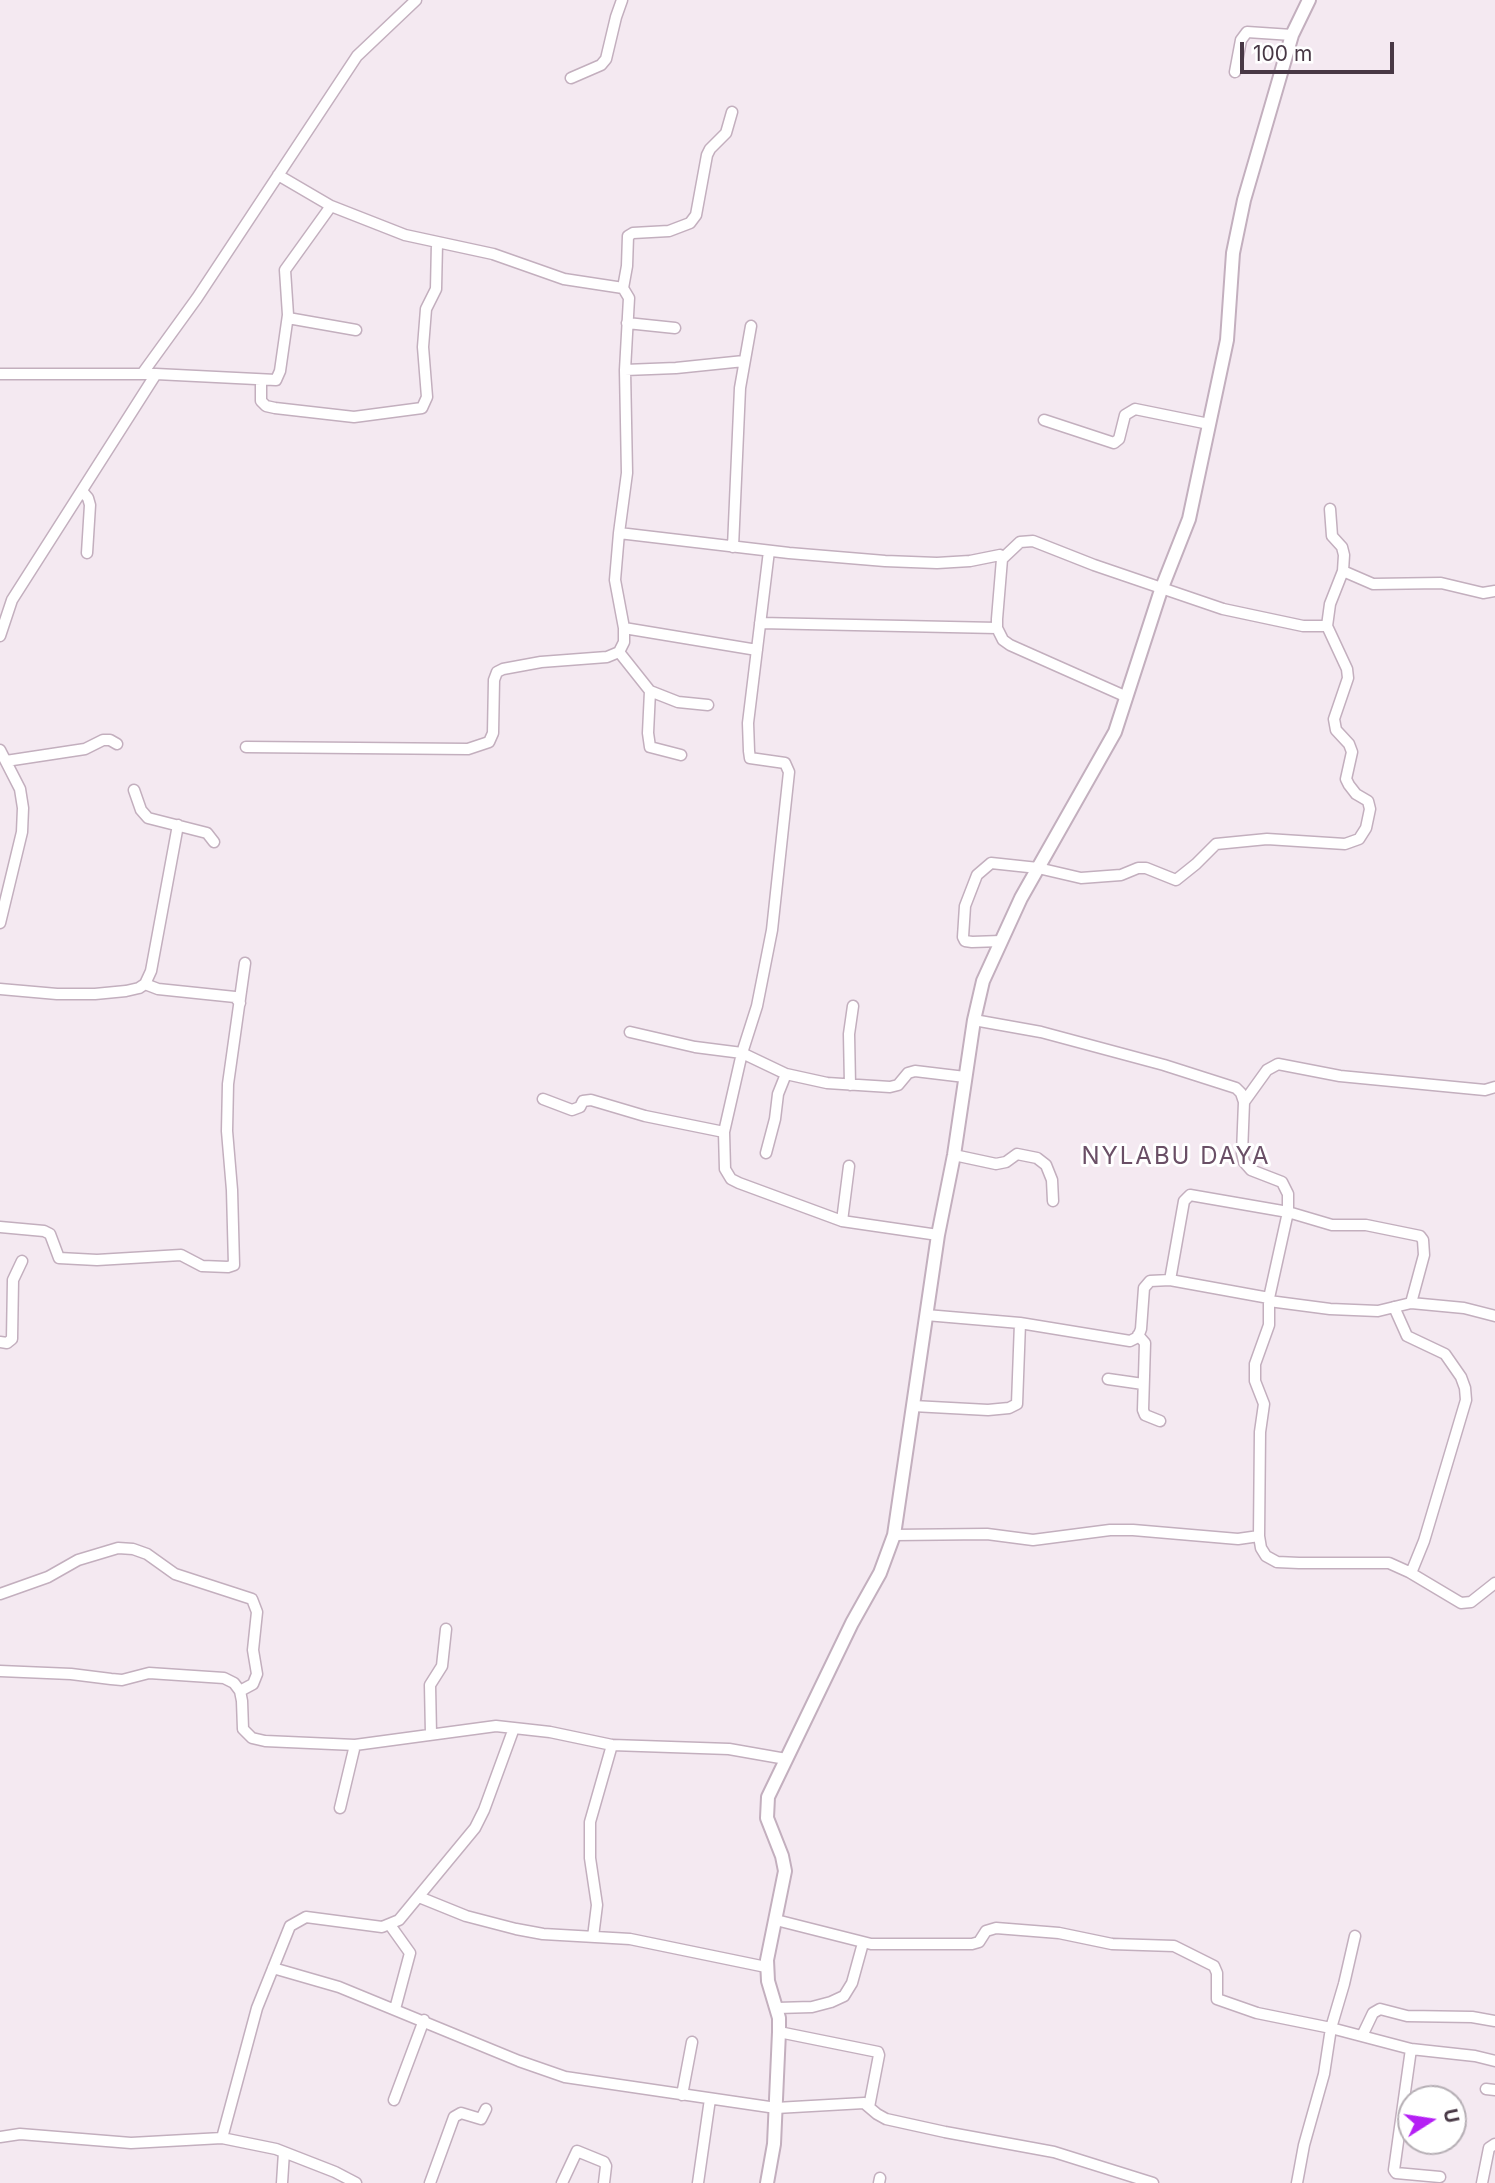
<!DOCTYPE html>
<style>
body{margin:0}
#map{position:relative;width:1495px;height:2183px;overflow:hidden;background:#f4e9f1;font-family:Inter,sans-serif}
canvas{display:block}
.north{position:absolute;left:1397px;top:2085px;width:70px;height:70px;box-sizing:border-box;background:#fff;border:2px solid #b6afb5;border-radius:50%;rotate:78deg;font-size:19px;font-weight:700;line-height:28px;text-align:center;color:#483845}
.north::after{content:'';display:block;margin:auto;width:24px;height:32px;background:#b520f4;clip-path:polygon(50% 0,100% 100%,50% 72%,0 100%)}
.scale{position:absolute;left:1240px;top:42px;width:154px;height:32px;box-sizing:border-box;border:4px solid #483845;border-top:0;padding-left:9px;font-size:21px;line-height:24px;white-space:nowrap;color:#483845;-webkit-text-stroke:5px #fff;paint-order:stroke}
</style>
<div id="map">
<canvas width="1495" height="2183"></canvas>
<div class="north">U</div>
<div class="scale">100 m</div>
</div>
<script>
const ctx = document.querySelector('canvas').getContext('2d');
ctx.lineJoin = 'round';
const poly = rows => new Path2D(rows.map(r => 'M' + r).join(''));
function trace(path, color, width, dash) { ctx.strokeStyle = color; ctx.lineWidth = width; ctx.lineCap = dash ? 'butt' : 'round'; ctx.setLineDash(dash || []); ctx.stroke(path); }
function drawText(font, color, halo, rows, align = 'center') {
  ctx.font = font + ' Inter,sans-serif'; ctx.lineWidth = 6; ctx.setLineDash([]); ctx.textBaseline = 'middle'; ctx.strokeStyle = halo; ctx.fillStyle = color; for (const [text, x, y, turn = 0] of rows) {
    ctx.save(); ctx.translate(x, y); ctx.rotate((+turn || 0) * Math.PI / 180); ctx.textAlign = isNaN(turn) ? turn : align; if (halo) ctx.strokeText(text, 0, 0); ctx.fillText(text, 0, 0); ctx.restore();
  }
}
const minor = poly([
 [1235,72,1241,40,1247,32,1292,35],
 [571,78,601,65,606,59,616,17,622,0],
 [278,175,331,206],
 [623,288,627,266,628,236,633,233,669,231,690,223,696,215,707,155,710,149,726,133,732,112],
 [288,318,356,330],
 [627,323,675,328],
 [625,370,676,368,744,361],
 [0,374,156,374,276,380,280,371,288,315,285,270,331,206,405,235,493,254,564,279,623,288,629,298,625,370,627,473,619,533,789,553,885,561,937,563,970,561,1000,555,1002,559,997,619,997,628,1003,640,1010,645,1127,697],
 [142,374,197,298,357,56,416,0],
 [261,381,261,401,266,406,275,408,354,417,422,408,427,397,423,347,426,309,436,289,437,243],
 [1044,420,1114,443,1119,439,1125,415,1135,409,1209,424],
 [82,491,88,498,90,505,87,553],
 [1330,509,1332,536,1342,547,1344,555,1343,571],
 [733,547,740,388,751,326],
 [769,551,748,723,749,751,750,758,785,763,789,772,772,930,757,1006,742,1053,724,1132,725,1169,731,1179,739,1183,842,1221,938,1235],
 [1002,559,1020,542,1033,541,1094,565,1223,609,1303,626,1327,626],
 [760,623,997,628],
 [624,628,757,650],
 [0,636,12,600,156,374],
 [619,652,650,691,648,733,650,747,681,755],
 [650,691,678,702,708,705],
 [246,747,468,749,489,742,493,733,494,680,497,672,503,669,541,662,607,657,619,652,624,642,624,628,615,580,619,533],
 [0,750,20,789,23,808,22,832,0,923],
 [6,761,85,749,103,740,110,740,117,744],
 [134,790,141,810,148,818,207,833,214,842],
 [1001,941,972,942,965,941,963,937,965,906,977,875,991,863,1038,868,1081,878,1121,875,1138,868,1146,868,1176,880,1196,864,1216,844,1267,839,1345,844,1359,839,1366,828,1370,809,1368,801,1356,794,1349,785,1346,779,1352,752,1349,744,1336,730,1334,719,1348,678,1347,669,1327,626,1330,604,1343,571,1373,584,1441,583,1483,593,1495,591],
 [145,984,158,989,235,997,240,1003],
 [0,989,57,994,95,994,126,991,139,988,145,984,151,971,178,825],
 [974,1020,1041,1032,1164,1065,1236,1088,1241,1093,1244,1102,1242,1153,1244,1162,1251,1170,1282,1182,1288,1194,1288,1212,1269,1298,1269,1325,1255,1364,1255,1381,1264,1404,1260,1432,1259,1536,1261,1548,1266,1556,1277,1562,1299,1563,1389,1563,1409,1572,1461,1603,1471,1602,1495,1583],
 [630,1032,695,1047,742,1053,786,1074,827,1083,890,1087,898,1085,908,1073,915,1071,965,1077],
 [850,1085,849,1034,853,1006],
 [543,1099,572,1110,580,1107,583,1101,591,1100,645,1116,724,1132],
 [1244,1102,1267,1070,1278,1064,1340,1076,1485,1090,1495,1087],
 [766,1153,775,1119,778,1094,786,1074],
 [954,1155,996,1164,1006,1162,1017,1154,1037,1158,1046,1165,1052,1180,1053,1201],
 [842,1221,849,1166],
 [0,1227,44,1231,50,1234,59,1258,97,1260,181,1255,202,1266,228,1267,234,1265,232,1190,227,1131,228,1084,245,963],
 [1170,1280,1184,1201,1190,1195,1288,1212,1332,1225,1366,1225,1420,1236,1423,1240,1424,1255,1411,1303],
 [1269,1301,1330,1309,1378,1311,1411,1303,1464,1308,1495,1316],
 [1394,1307,1407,1336,1445,1354,1461,1377,1465,1388,1466,1400,1424,1541,1411,1573],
 [926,1315,1020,1323,1130,1341,1138,1337,1141,1329,1144,1288,1150,1281,1170,1280,1269,1298],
 [1138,1335,1145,1343,1143,1410,1145,1415,1160,1421],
 [0,1342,7,1343,12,1339,13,1280,22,1261],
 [1108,1379,1143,1384],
 [913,1406,988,1410,1009,1408,1017,1404,1020,1323],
 [894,1535,987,1534,1033,1540,1110,1530,1133,1530,1238,1539,1259,1536],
 [0,1594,48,1577,78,1560,118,1548,133,1549,147,1554,175,1574,252,1599,257,1612,253,1650,257,1674,253,1684,240,1691],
 [0,1671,71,1674,111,1679,122,1680,149,1673,224,1678,234,1683,240,1691,242,1701,243,1729,252,1738,265,1741,355,1745,496,1726,550,1732,612,1745,729,1749,786,1759],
 [431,1734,430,1685,442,1666,446,1629],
 [340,1808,355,1745],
 [419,1897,466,1916,516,1929,543,1934,630,1939,766,1967],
 [776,1920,871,1944,972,1944,979,1942,986,1931,996,1928,1059,1933,1112,1944,1174,1946,1214,1966,1217,1973,1217,1999,1257,2013,1331,2028,1411,2049,1475,2056,1495,2061],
 [390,1925,410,1953,395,2009],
 [593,1937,597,1905,590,1858,590,1822,612,1745],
 [273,1968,339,1987,519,2061,565,2077,776,2108,864,2103,877,2114,886,2119,945,2132,1054,2152,1153,2183],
 [777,2008,812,2007,831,2002,844,1996,852,1983,863,1943],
 [779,2032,878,2052,879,2055,869,2107],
 [1362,2036,1373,2013,1380,2009,1407,2016,1472,2017,1495,2021],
 [1411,2049,1394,2170,1396,2173,1440,2177],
 [1486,2089,1495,2090],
 [682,2095,692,2042],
 [394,2100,424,2020],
 [0,2137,20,2134,131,2143,222,2138,276,2149,335,2172,356,2183],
 [222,2138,257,2008,290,1926,306,1917,382,1927,399,1920,475,1828,484,1810,514,1728],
 [282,2183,284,2152],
 [430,2183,454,2117,461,2113,481,2119,486,2109],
 [562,2183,577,2151,604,2162,606,2166,604,2183],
 [698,2183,710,2099],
 [879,2183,880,2178],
 [1297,2183,1304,2145,1324,2074,1331,2028,1344,1984,1355,1936],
 [1482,2183,1489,2148,1495,2144]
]);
const tertiary = poly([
 [767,2183,774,2144,779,2032,779,2018,768,1981,767,1960,785,1871,782,1856,767,1818,768,1797,852,1623,880,1573,894,1535,938,1235,954,1155,974,1020,983,981,1021,898,1115,732,1161,590,1189,519,1227,340,1233,253,1244,200,1292,35,1309,0]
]);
trace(minor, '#c3afbe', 13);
trace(tertiary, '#c3afbe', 16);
trace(minor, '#fff', 10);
trace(tertiary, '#fff', 12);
ctx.letterSpacing = '2px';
drawText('24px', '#6a4f66', '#fff', [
 ["NYLABU DAYA",1176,1157]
]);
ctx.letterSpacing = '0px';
</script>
